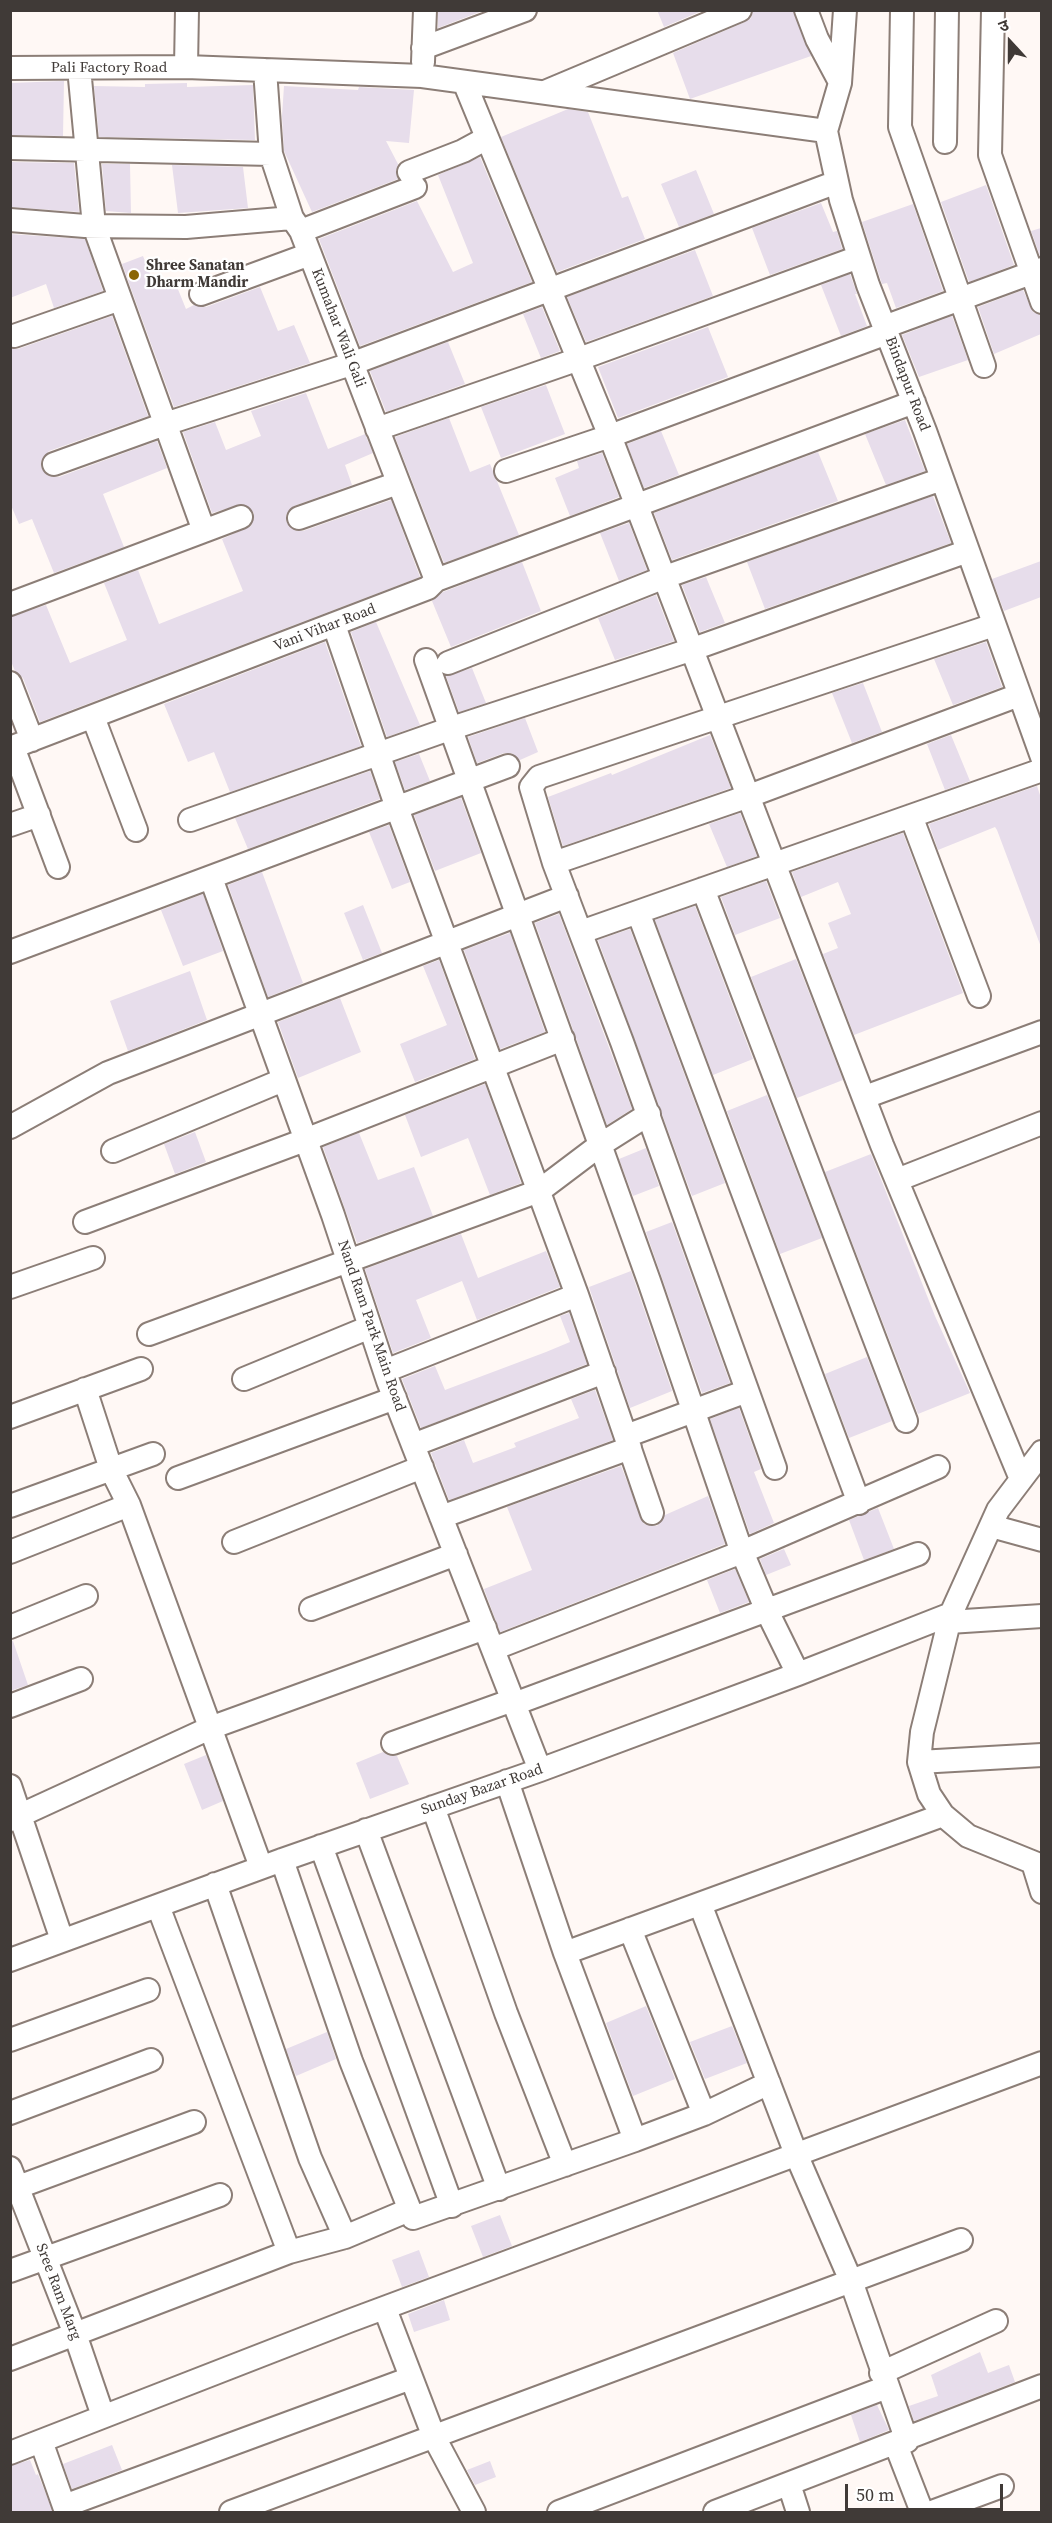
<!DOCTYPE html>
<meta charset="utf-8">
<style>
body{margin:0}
#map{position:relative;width:1052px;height:2523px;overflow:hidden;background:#fff8f5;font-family:"Source Serif 4","Noto Sans Devanagari",serif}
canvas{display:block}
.frame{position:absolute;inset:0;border:12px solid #403a37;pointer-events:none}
.north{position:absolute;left:980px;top:12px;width:60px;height:60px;-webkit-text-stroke:4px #fff;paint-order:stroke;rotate:339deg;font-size:16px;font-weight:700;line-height:24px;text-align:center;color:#403a37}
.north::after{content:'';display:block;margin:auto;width:21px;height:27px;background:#403a37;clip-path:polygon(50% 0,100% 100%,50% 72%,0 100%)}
.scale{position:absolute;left:845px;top:2484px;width:158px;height:27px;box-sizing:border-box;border:3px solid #403a37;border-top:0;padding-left:8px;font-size:18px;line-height:21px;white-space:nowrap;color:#403a37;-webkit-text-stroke:4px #fff;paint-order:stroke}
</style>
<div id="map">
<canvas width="1052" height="2523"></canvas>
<div class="frame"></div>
<div class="north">उ</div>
<div class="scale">50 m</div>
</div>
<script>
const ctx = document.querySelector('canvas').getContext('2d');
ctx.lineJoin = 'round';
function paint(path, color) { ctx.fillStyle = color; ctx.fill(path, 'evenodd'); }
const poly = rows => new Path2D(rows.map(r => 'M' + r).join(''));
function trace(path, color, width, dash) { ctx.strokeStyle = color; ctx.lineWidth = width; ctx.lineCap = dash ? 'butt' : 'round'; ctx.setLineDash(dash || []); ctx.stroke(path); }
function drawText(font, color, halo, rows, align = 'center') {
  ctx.font = font + ' "Source Serif 4",serif'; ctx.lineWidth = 4.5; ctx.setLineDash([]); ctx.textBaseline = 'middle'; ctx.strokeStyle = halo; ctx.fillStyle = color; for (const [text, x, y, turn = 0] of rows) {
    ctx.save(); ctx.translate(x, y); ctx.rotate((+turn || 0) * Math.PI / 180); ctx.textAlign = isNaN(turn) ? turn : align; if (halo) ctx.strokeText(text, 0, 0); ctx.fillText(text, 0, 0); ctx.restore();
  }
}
paint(poly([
 [438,10,485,10,438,28],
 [657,10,704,10,664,27],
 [753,10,793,10,811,56,690,99,673,53,745,22,751,18],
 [64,81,63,136,10,135,10,83],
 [187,83,187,87,253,85,255,140,99,137,94,86,145,87,145,84],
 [284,86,358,90,359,87,414,90,409,143,386,141,398,164,396,171,398,179,312,212,284,151,282,116],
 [568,109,588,112,622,198,628,196,645,239,557,272,501,137],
 [480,157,532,282,360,346,319,239,417,201,453,272,473,263,438,175],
 [10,162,74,163,79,212,10,207],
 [102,164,130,164,131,213,106,211],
 [172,165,243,167,248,208,178,213],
 [696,170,714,214,679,227,661,184],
 [986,185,1014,265,969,282,941,202],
 [821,203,833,232,837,231,842,249,770,275,752,228],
 [913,204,943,291,896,308,887,283,882,284,862,222],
 [1041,228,1041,256,1040,256,1031,231],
 [10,234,85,239,103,291,54,308,46,284,10,298],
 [695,250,713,296,586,342,567,297],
 [143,256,156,289,175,282,186,309,194,305,206,307,260,287,278,331,294,325,310,363,174,407,122,264],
 [850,274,857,294,855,294,867,326,841,336,821,285],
 [1023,290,1033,312,1041,315,1041,334,994,354,978,307],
 [542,307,560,351,541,358,523,314],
 [112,316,148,416,49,451,41,461,42,469,51,477,59,477,157,441,167,468,103,494,124,547,54,573,32,519,19,524,10,503,10,349,18,349],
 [952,316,968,360,919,377,902,335],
 [708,327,728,377,618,418,598,367],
 [448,342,465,384,386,412,370,371],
 [546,385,565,434,501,458,481,407],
 [306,393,328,449,365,434,373,453,345,465,352,485,294,506,286,515,287,523,296,531,303,531,391,500,420,577,40,722,23,678,15,671,10,659,10,617,46,605,70,663,127,640,104,583,138,570,159,624,243,591,222,539,251,526,254,513,243,504,212,513,183,432,215,422,226,450,261,436,251,411],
 [449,418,470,472,490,464,519,535,444,563,395,437],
 [905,420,925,471,886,485,865,434],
 [661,431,679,475,644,488,627,444],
 [818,452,838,501,672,560,654,513],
 [602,453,619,497,570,516,555,478,579,468,577,461],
 [933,496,951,543,765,609,747,562],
 [629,523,647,570,619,581,600,533],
 [1041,561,1041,597,1004,611,992,579],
 [522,562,541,611,451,647,432,601,443,592],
 [706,577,725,623,700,632,682,585],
 [656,595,674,641,615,660,598,618],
 [376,622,420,725,387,737,351,632],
 [325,642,361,746,230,792,214,752,188,762,164,704],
 [986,642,1002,687,953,705,934,659],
 [472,668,486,703,459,712,446,676],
 [863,683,882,732,852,743,832,693],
 [525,718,538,752,520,760,511,753,504,753,477,763,468,737],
 [710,735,731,788,563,846,548,797,611,773,612,775],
 [951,735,970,781,945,790,927,744],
 [419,754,430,781,405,790,395,762],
 [370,771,380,799,248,849,235,818],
 [1037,786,1041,798,1041,947,997,830,995,827,938,850,929,824],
 [461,798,481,853,435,871,414,815],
 [740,813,757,856,727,867,709,824],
 [389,825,410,882,392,889,369,832],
 [903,833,963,993,854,1035,823,954,838,948,828,923,851,914,838,882,801,897,792,872],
 [262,872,303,983,268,997,228,885],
 [766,881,780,918,735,935,721,897],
 [203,894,223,951,183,966,161,910],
 [363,905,382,953,363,960,344,913],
 [695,906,753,1059,713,1075,655,920],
 [559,914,632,1109,607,1125,535,923],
 [630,929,725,1183,692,1196,598,940],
 [510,933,545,1032,500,1049,464,950],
 [796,959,843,1080,797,1098,751,977],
 [439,960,475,1059,415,1082,400,1044,447,1025,423,966],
 [190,971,207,1020,128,1051,110,1001],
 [340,998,361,1052,298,1078,278,1022],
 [485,1084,521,1183,490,1195,468,1138,421,1157,405,1115],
 [767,1095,822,1238,780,1254,727,1111],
 [195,1132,206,1162,175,1174,164,1144],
 [359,1133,378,1180,414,1167,433,1216,357,1243,323,1147],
 [646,1148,659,1186,633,1196,619,1159],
 [871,1154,935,1316,970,1393,918,1414,825,1172],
 [672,1222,730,1383,702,1393,646,1232],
 [461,1234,478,1278,546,1251,560,1287,477,1320,462,1281,416,1300,431,1338,393,1353,365,1269],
 [631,1271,672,1391,630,1408,589,1287],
 [569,1313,587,1364,421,1428,402,1379,435,1366,445,1390,546,1352,570,1342,560,1316],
 [867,1357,892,1421,849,1438,825,1374],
 [595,1390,613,1440,449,1500,431,1453,464,1440,473,1463,516,1447,514,1443,579,1418,571,1399],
 [739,1408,761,1469,754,1472,774,1523,750,1534,710,1419],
 [621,1466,644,1524,657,1526,665,1515,708,1496,725,1544,500,1632,484,1589,532,1570,507,1507],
 [878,1508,894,1549,864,1560,849,1520],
 [784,1549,791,1565,766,1575,760,1559],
 [735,1569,749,1602,720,1613,707,1580],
 [13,1641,28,1685,10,1691,10,1642],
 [383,1752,390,1756,397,1756,409,1784,370,1799,356,1763],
 [206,1755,223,1801,202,1810,184,1764],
 [646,2006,675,2079,633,2096,606,2023],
 [732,2026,747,2063,705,2079,690,2042],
 [327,2032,336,2059,296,2076,286,2049],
 [500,2215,512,2246,483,2257,471,2226],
 [419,2250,429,2277,402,2287,392,2260],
 [444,2300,450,2320,414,2332,408,2314],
 [980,2352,988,2373,1009,2365,1015,2382,914,2421,909,2406,938,2396,931,2375],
 [877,2405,889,2430,860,2442,851,2415],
 [112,2445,122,2470,72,2489,63,2464],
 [30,2460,36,2475,38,2474,53,2512,10,2512,10,2466],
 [490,2461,496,2477,475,2485,467,2470]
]), '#e7ddeb');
const street = poly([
 [806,10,817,39,840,82],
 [845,10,840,83,826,131,841,200,868,285,925,431,1042,757],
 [902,10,900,127,984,366],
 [993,10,990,155,1042,302],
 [423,48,525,10],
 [423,62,425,10],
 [186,67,187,10],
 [10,68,186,67,422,76,826,131],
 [79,68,94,226,204,531],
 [265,70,271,154,292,218,301,231,436,580],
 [465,84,610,436,882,1145,1021,1479],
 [545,92,740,10],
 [945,142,947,10],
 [10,148,271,154],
 [409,172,463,151,487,138],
 [10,220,85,226,186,227,292,218],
 [301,231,415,187],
 [201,294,310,254],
 [884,327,1042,269],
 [14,336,120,299],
 [377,429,579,359,859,257],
 [54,464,165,424,351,364,837,182],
 [506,471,610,436,887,333],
 [299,518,398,483],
 [10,604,241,517],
 [334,625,397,808,577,1295,652,1513],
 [426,660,649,1281,740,1547,767,1611,798,1674],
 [448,663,665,577,942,479],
 [10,683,32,740],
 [93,717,136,830],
 [13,747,58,867],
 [10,748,428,588,436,580,914,402],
 [911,816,979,996],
 [190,820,452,728,693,649,968,551],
 [10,825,39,815],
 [554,863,749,796,1019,695],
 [211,878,333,1215,388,1381,540,1770],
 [703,889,906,1421],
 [638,912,859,1503],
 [581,932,1042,770],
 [10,952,508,766],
 [865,1097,1042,1032],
 [10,1127,108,1073,567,896],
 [113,1151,283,1080],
 [897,1180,1042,1123],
 [85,1222,305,1140,563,1039],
 [10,1287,93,1258],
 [149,1334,539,1191,600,1145,649,1114],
 [385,1371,577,1295],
 [244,1379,370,1327],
 [85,1389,111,1469,129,1505,261,1867],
 [10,1417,141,1369],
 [626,1436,747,1391],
 [413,1445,604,1372],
 [1042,1452,998,1510,951,1614,922,1732,919,1762,929,1794,943,1815,968,1836,1042,1866],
 [775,1468,622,1042,554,863,531,787,539,777,994,625],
 [178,1478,395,1398],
 [10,1506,153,1454],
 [441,1517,630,1448],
 [991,1526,1042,1540],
 [234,1542,422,1467],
 [10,1552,129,1505],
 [311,1609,456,1554],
 [949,1622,1042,1616],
 [10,1627,86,1596],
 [493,1649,742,1552,938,1467],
 [514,1704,918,1554],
 [10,1706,81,1679],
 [393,1743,513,1700],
 [919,1762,1042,1755],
 [507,1781,565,1953,635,2140],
 [10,1786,62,1940],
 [433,1807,506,2013,565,2165],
 [10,1820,210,1728,485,1628],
 [366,1830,499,2189],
 [321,1846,452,2206],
 [282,1860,351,2061,413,2218,635,2140,704,2114,769,2083],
 [1033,1863,1042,1892],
 [215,1884,310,2158,345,2237],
 [700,1904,796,2154,851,2281,907,2441],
 [158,1906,289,2252],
 [630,1929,704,2114],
 [565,1953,943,1815],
 [10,1960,282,1860,540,1770,798,1674,951,1614],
 [10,2040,148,1990],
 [10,2113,151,2060],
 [10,2168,75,2334,103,2416],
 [10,2190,194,2122],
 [10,2271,220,2195],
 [385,2309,434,2437,474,2512],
 [10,2359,289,2252,345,2237,409,2210],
 [881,2373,996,2321],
 [41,2441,64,2506,411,2378],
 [896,2445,922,2512],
 [10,2453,349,2321,1042,2063],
 [789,2484,798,2512],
 [231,2512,961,2240],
 [559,2512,887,2387],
 [715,2512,1042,2386],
 [932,2512,1002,2486]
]);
trace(street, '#8c7e77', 26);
trace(street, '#fff', 22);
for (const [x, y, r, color] of [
 [134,275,6,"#8a6503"]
]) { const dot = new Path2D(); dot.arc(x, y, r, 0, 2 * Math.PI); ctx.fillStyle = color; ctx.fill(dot); trace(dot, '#fff', 2); }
drawText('15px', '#403a37', '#fff', [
 ["Pali Factory Road",109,68],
 ["Kumahar Wali Gali",338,328,69],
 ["Bindapur Road",907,384,69],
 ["Vani Vihar Road",325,628,-21],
 ["Nand Ram Park Main Road",371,1326,71],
 ["Sunday Bazar Road",482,1790,-19],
 ["Sree Ram Marg",58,2292,69]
]);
drawText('bold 15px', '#403a37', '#fff', [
 ["Shree Sanatan",146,266],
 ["Dharm Mandir",146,283]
], 'left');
</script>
